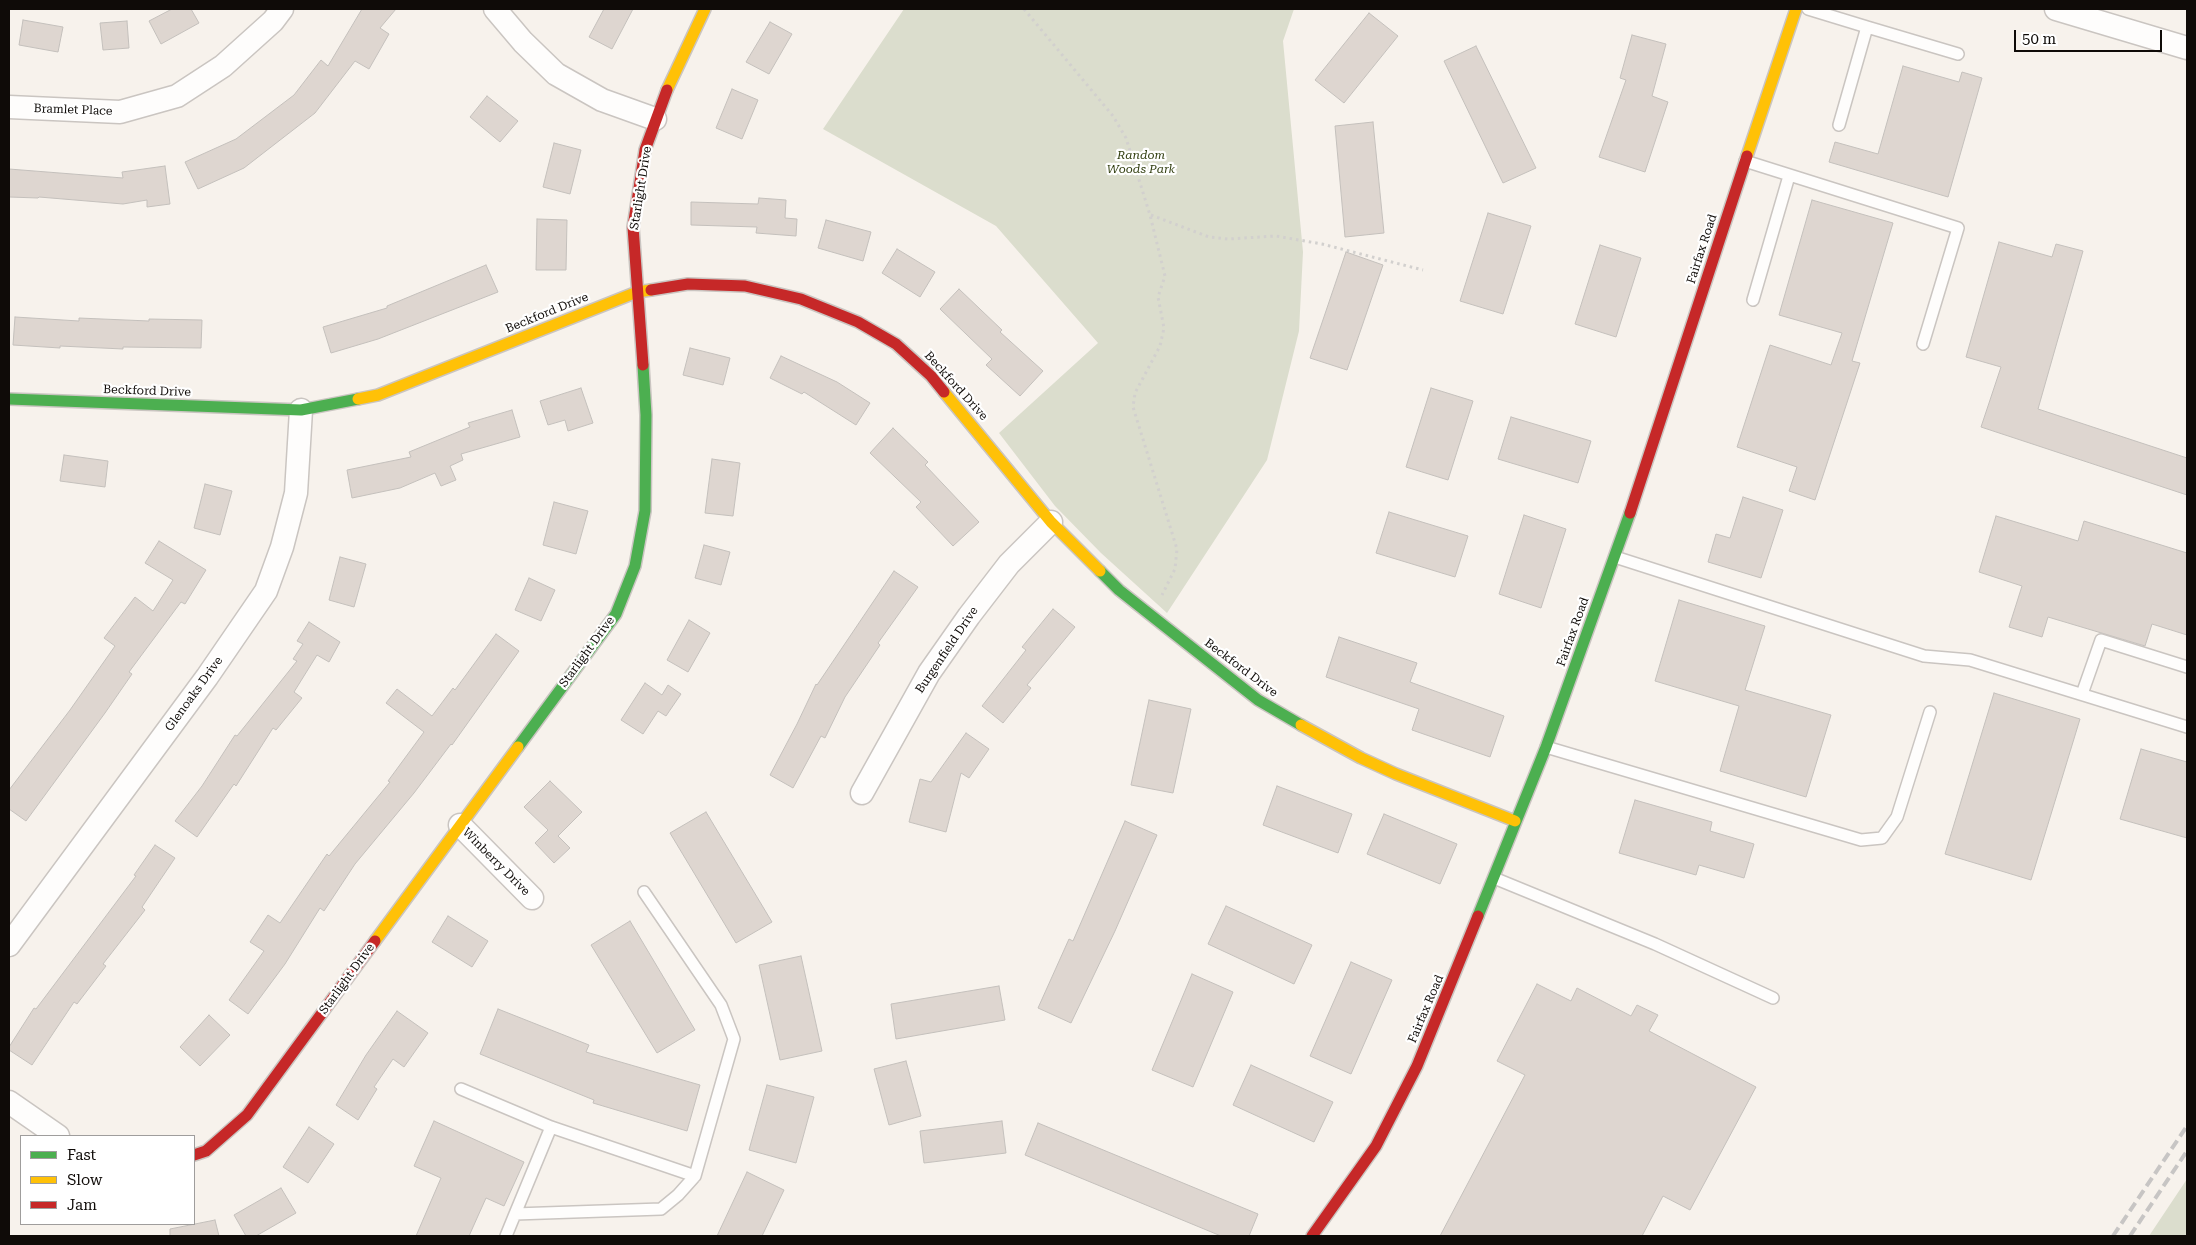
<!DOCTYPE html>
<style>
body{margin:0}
#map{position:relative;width:2196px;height:1245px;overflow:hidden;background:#f7f2ec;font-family:"Roboto Serif",serif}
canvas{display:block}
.frame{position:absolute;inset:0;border:10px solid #0f0b08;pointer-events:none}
.legend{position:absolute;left:20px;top:1135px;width:175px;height:90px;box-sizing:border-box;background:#fff;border:1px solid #9f9d9c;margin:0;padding:6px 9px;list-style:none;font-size:15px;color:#0f0b08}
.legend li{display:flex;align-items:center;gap:10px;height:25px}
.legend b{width:25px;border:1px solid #9f9d9c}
.scale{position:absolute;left:2014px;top:30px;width:148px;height:22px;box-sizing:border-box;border:2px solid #0f0b08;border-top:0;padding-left:6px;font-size:15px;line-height:18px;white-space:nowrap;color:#0f0b08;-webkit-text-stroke:4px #fff;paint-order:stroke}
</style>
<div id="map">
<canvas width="2196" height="1245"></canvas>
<div class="frame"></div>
<ul class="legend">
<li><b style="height:6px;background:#4caf50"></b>Fast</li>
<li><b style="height:6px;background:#ffc107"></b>Slow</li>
<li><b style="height:6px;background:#c62828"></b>Jam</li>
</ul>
<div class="scale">50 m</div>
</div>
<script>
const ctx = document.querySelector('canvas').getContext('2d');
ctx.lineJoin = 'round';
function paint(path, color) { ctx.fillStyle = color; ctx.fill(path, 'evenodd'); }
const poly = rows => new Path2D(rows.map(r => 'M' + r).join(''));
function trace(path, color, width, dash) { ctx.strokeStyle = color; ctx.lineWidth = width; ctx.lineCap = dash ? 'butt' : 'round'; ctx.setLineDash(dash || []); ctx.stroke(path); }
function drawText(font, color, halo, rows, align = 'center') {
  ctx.font = font + ' "Roboto Serif",serif'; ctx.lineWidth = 4.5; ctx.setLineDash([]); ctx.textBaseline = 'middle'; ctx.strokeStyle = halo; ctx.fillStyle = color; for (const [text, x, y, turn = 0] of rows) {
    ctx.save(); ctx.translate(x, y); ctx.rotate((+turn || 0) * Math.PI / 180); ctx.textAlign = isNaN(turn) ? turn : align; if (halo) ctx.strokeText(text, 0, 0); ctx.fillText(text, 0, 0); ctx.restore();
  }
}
paint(poly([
 [904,9,1294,9,1283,41,1303,252,1299,331,1267,460,1167,613,1101,553,1055,506,999,433,1098,343,996,226,823,129],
 [2187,1179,2187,1236,2149,1236]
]), '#dbddcd');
const building = poly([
 [172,9,191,9,199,23,161,44,149,21,172,9],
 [362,9,396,9,380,28,389,34,369,69,355,61,315,113,244,168,198,189,185,162,236,139,294,95,321,60,328,66,362,9],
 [604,9,633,9,612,49,589,37,604,9],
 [1369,13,1398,36,1344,103,1315,80,1369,13],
 [23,20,63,27,58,52,19,45,23,20],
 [127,21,129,48,103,50,100,23,127,21],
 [770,22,792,34,769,74,746,62,770,22],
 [1632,35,1666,44,1652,96,1668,102,1645,172,1599,157,1626,80,1620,78,1632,35],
 [1476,46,1536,168,1503,183,1444,61,1476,46],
 [1903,66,1959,82,1962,72,1982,78,1948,197,1829,162,1835,142,1878,154,1903,66],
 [732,89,758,100,742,139,716,128,732,89],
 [487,96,518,121,500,142,470,117,487,96],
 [1373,122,1384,233,1345,237,1335,126,1373,122],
 [554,143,581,150,570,194,543,187,554,143],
 [165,166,170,204,147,207,147,200,123,204,39,197,38,198,9,197,9,169,123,178,122,172,165,166],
 [759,198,786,200,785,218,797,219,796,236,756,233,757,227,691,225,691,202,758,204,759,198],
 [1812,200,1893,223,1852,361,1860,363,1815,500,1789,491,1797,467,1737,447,1770,345,1831,365,1842,333,1779,315,1812,200],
 [1488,213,1531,226,1503,314,1460,301,1488,213],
 [537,219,567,220,566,270,536,270,537,219],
 [826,220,871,232,863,261,818,248,826,220],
 [1999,242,2052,257,2056,244,2083,251,2038,409,2187,458,2187,495,1981,427,2001,367,1966,357,1999,242],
 [1600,245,1641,258,1616,337,1575,324,1600,245],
 [897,249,935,272,920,297,882,273,897,249],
 [1346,252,1383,265,1347,370,1310,358,1346,252],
 [486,265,498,292,378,339,331,353,323,327,387,308,387,306,486,265],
 [959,289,1002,330,1000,332,1043,371,1020,396,986,365,992,359,940,309,959,289],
 [15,317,79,321,79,318,149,321,149,319,202,320,201,348,123,347,123,349,60,346,60,348,13,345,15,317],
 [690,348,730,358,723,385,683,375,690,348],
 [781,356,837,382,870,403,856,425,804,392,802,394,770,378,781,356],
 [581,388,593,423,568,431,565,420,548,425,540,401,581,388],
 [1431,388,1473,401,1448,480,1406,467,1431,388],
 [512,410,520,437,461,454,463,460,450,466,456,480,441,486,435,473,400,488,352,498,347,470,411,457,409,452,470,427,468,423,512,410],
 [1511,417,1591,441,1578,483,1498,459,1511,417],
 [893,428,928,462,925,465,979,522,953,546,916,507,921,502,870,453,893,428],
 [64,455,108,461,105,487,60,481,64,455],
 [712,459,740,463,733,516,705,513,712,459],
 [205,484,232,491,220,535,194,528,205,484],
 [1743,497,1783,510,1761,578,1708,562,1716,534,1730,538,1743,497],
 [554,502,588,511,576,554,543,545,554,502],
 [1389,512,1468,536,1455,577,1376,553,1389,512],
 [1524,515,1566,529,1541,608,1499,594,1524,515],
 [1996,516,2078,541,2084,521,2187,553,2187,635,2152,624,2145,646,2048,617,2042,637,2009,627,2022,586,1979,572,1996,516],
 [159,541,206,570,185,604,181,602,129,672,132,674,105,713,26,821,9,809,9,790,70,710,115,646,104,638,135,597,153,611,173,580,145,563,159,541],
 [704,545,730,552,721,585,695,578,704,545],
 [340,557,366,564,354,607,329,600,340,557],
 [894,571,918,587,878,643,880,645,845,697,825,738,821,736,793,788,770,775,797,724,816,684,817,685,894,571],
 [529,578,555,590,541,621,515,610,529,578],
 [1679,600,1765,626,1745,690,1831,715,1806,797,1720,771,1739,706,1655,681,1679,600],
 [1053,609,1075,627,1027,685,1031,688,1003,723,982,706,1026,650,1022,647,1053,609],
 [689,620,710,633,688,672,667,660,689,620],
 [309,622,340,642,329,662,317,655,294,692,302,698,276,730,273,728,236,786,234,784,197,837,175,821,202,786,235,735,237,736,297,661,293,659,303,644,297,641,309,622],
 [496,634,519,651,452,745,451,744,414,793,355,864,324,911,320,908,285,964,248,1014,229,1000,264,951,250,942,268,915,280,923,327,854,329,856,390,782,388,781,424,732,386,703,397,689,432,716,453,688,455,690,496,634],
 [1339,637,1417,663,1410,682,1504,716,1490,757,1412,730,1419,709,1326,677,1339,637],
 [645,683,662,695,668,685,681,694,666,716,658,711,643,734,621,720,645,683],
 [1994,693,2080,719,2031,880,1945,854,1994,693],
 [1149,700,1191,709,1173,793,1131,785,1149,700],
 [966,733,989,749,969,778,961,773,946,832,909,822,920,779,931,782,966,733],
 [2141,749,2187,762,2187,838,2120,819,2141,749],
 [550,781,582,812,558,836,570,848,554,863,535,843,548,830,524,807,550,781],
 [1277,786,1352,814,1338,853,1263,825,1277,786],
 [1635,800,1712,822,1710,831,1754,844,1744,878,1699,865,1696,875,1619,853,1635,800],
 [706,812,772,922,736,943,670,833,706,812],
 [1384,814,1457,844,1440,884,1367,854,1384,814],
 [1125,821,1157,835,1115,931,1071,1023,1038,1008,1069,939,1073,941,1125,821],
 [155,845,175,858,142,907,145,910,103,964,106,966,77,1004,74,1002,32,1065,9,1050,9,1047,34,1008,36,1009,136,876,134,875,155,845],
 [1226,906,1312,945,1294,984,1208,944,1226,906],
 [448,916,488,941,472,967,432,942,448,916],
 [630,921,695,1030,657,1053,591,945,630,921],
 [801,956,822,1051,780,1060,759,965,801,956],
 [1351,962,1392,980,1351,1074,1310,1056,1351,962],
 [1192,974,1233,992,1193,1087,1152,1070,1192,974],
 [1537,984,1571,1001,1577,988,1631,1016,1637,1005,1658,1015,1649,1031,1756,1087,1690,1210,1663,1196,1642,1236,1440,1236,1525,1075,1497,1061,1537,984],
 [999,986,1005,1020,896,1039,891,1004,999,986],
 [498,1009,589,1045,586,1052,700,1085,687,1131,593,1103,594,1100,480,1054,498,1009],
 [397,1011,428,1033,404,1067,393,1059,374,1087,377,1089,358,1120,336,1105,366,1055,397,1011],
 [209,1015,230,1035,200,1066,180,1047,209,1015],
 [906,1061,921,1116,889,1125,874,1069,906,1061],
 [1251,1065,1333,1102,1314,1142,1233,1105,1251,1065],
 [767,1085,814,1097,796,1163,749,1150,767,1085],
 [434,1121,524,1162,504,1206,486,1198,469,1236,416,1236,441,1178,414,1166,434,1121],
 [1002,1121,1006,1153,924,1163,920,1131,1002,1121],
 [1038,1123,1258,1214,1249,1236,1221,1236,1025,1155,1038,1123],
 [309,1127,334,1144,308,1183,283,1167,309,1127],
 [747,1172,784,1190,762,1236,717,1236,747,1172],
 [281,1188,296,1213,256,1236,246,1236,234,1215,281,1188],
 [215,1220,219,1236,170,1236,170,1229,215,1220]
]);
paint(building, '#ded6d0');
trace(building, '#c4c0bc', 1);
const lane = poly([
 [1808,9,1867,27,1839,125],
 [1867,27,1958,54],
 [1745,161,1958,228,1923,344],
 [1753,300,1789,176],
 [1615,557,1924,656,1970,660,2187,727],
 [2082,694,2101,640,2187,667],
 [1546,747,1861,840,1882,838,1897,817,1930,712],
 [1494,878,1655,944,1773,998],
 [461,1089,551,1127,695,1176],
 [515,1214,551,1127],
 [506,1236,515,1214,661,1209,678,1195,695,1176,734,1039,721,1005,644,892]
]);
const street = poly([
 [495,9,523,42,556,74,602,100,655,119],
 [2056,9,2187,48],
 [9,107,120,112,177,96,223,66,273,21,282,9],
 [862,793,929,673,969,616,1009,564,1051,522],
 [460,825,532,898],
 [9,945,207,677,266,591,282,547,296,493,301,410],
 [9,1102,58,1136]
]);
const fast = poly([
 [9,399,301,410,358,399],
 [1100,571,1119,590,1258,700,1301,725],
 [518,747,616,614,635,566,645,511,646,415,643,365],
 [1478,916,1546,747,1630,513]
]);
const slow = poly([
 [667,90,705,9],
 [1747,156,1796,9],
 [944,392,1051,522,1100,571],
 [358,399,378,395,637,292,651,290],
 [1301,725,1361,758,1396,774,1515,821],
 [375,941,518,747]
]);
const jam = poly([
 [651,290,688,284,745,286,801,299,858,322,896,344,931,376,944,392],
 [643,365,633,227,645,150,667,90],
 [1630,513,1747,156],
 [194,1155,206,1151,247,1115,375,941],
 [1312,1236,1376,1146,1417,1066,1478,916]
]);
trace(lane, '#cac5c1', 14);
trace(street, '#cac5c1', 25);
trace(fast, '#cac5c1', 14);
trace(slow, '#cac5c1', 14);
trace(jam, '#cac5c1', 14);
trace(poly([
 [1024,9,1113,116,1126,138,1150,215,1165,276,1158,297,1164,328,1160,346,1135,393,1133,407,1177,549,1175,569,1162,595],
 [1151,215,1209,237,1228,239,1276,236,1322,244,1423,270]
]), '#d2d0ce', 3, [2.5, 4]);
trace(lane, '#fefdfc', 11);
trace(street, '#fefdfc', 22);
trace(fast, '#4caf50', 11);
trace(slow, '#ffc107', 11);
trace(jam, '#c62828', 11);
trace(poly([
 [2113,1236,2187,1126],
 [2130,1236,2187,1151]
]), '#c7c5c4', 4, [10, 5]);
drawText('12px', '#0f0b08', '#fff', [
 ["Bramlet Place",73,110,2],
 ["Starlight Drive",641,188,-81],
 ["Fairfax Road",1702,249,-72],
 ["Beckford Drive",547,313,-22],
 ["Beckford Drive",956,386,48],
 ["Beckford Drive",147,391,2],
 ["Fairfax Road",1573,632,-70],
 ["Burgenfield Drive",947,650,-56],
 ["Starlight Drive",587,652,-54],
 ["Beckford Drive",1241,668,37],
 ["Glenoaks Drive",194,694,-54],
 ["Winberry Drive",496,862,45],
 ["Starlight Drive",347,979,-54],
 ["Fairfax Road",1426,1009,-67]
]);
drawText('italic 12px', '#323f10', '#fff', [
 ["Random",1141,155],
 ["Woods Park",1141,169]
]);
</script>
